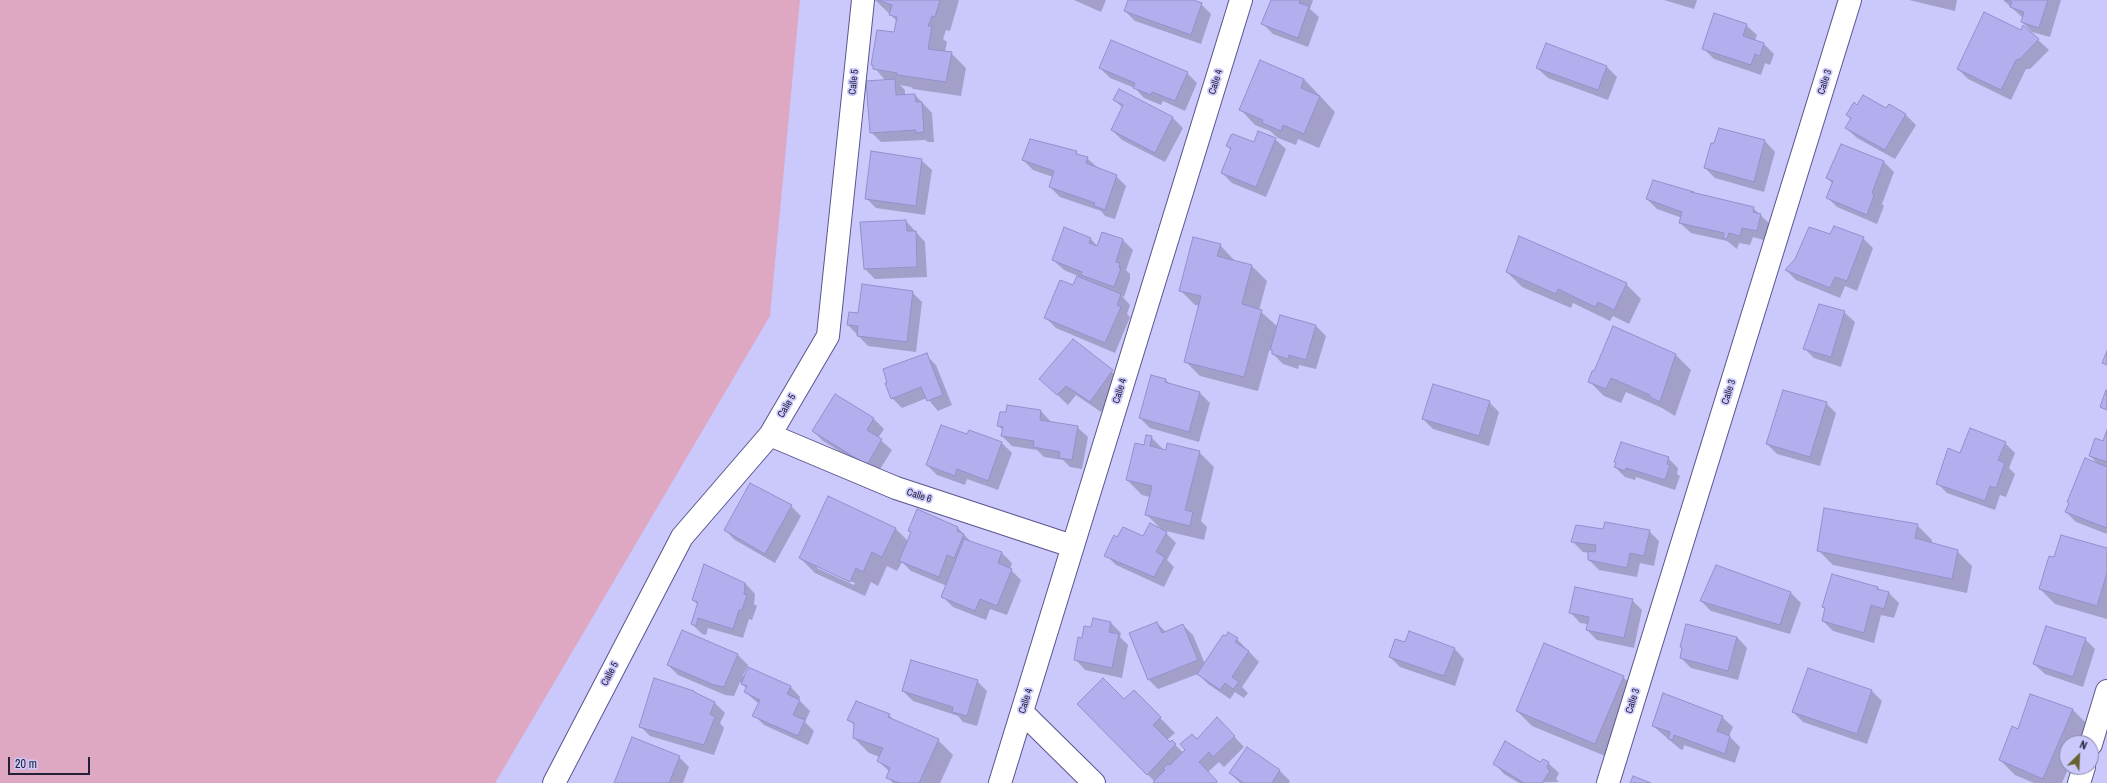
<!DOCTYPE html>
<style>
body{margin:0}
#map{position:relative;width:2107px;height:783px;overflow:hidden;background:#cbc8fc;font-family:"Archivo Narrow",sans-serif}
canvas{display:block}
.north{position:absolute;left:2059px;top:735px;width:40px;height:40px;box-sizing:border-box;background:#cbc8fc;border:1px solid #8785ae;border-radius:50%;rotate:24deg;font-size:11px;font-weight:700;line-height:16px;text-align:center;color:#222038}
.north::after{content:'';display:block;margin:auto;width:14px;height:18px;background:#656330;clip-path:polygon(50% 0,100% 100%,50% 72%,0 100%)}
.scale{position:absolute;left:8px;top:757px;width:82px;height:18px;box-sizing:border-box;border:2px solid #222038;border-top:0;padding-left:5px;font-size:12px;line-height:14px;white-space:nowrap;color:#222038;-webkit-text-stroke:3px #cbc8fc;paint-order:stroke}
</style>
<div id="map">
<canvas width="2107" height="783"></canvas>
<div class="north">N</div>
<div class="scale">20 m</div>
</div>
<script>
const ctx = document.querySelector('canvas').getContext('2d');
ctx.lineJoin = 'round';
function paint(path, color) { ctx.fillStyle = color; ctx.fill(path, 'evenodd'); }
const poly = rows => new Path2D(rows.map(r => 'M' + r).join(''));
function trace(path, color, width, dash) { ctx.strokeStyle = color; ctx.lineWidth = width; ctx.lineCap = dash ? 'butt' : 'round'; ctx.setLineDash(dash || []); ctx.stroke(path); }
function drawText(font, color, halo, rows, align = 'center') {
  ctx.font = font + ' "Archivo Narrow",sans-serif'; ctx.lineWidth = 3.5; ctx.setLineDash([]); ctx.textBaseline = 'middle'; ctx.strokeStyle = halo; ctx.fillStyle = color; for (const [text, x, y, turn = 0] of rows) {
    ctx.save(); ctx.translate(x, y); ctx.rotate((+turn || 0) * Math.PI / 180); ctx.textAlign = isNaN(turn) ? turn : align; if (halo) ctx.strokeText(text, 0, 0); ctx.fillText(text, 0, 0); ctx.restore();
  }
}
paint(poly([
 [0,0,800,0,770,316,495,783,0,783]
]), '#dea8c3');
paint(poly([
 [875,0,959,0,950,31,946,30,943,39,947,42,945,52,951,53,966,68,961,96,913,89,911,87,900,85,905,90,905,96,915,95,932,113,934,142,928,142,925,140,881,142,871,132,886,81,872,65,895,33,897,21],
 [1074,0,1106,0,1101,12],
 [1129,0,1191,0,1201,4,1211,14,1201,44,1135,21,1125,11],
 [1272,0,1313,0,1310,9,1319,17,1308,47,1273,34,1263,24],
 [1664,0,1697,0,1694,9],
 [1909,0,1957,0,1955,11],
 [2003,0,2061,0,2050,37,2032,32,2022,22,2023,18],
 [1746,25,1757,35,1755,41,1764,44,1774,54,1770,65,1765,63,1761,75,1714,59,1704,49],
 [2023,26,2049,50,2030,69,2026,69,2011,100,1968,79,1958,69,2021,31],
 [1546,44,1607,67,1617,77,1608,100,1548,78,1537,68],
 [1261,62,1304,79,1335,112,1319,148,1298,139,1296,145,1278,138,1270,131,1255,125,1241,110],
 [1100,68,1187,73,1197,83,1185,111,1163,101,1161,105,1144,98,1135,88,1110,78],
 [1119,90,1173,118,1183,128,1165,162,1122,140,1112,130,1123,108,1114,100],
 [1889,105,1906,115,1916,125,1895,159,1857,138,1846,128,1851,120,1847,115,1857,106,1886,110],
 [1719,129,1765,141,1775,152,1764,192,1715,178,1705,168],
 [1275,139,1286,149,1266,197,1232,183,1222,173,1231,150,1227,146],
 [1076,152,1080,156,1087,158,1098,168,1116,176,1126,186,1115,219,1105,216,1101,211,1060,197,1050,187,1053,177,1033,170,1023,160],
 [921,160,932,170,925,215,876,208,866,198],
 [1884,162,1894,172,1882,204,1884,206,1877,224,1837,207,1827,197,1833,184,1827,178],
 [1691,194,1753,208,1771,225,1767,241,1753,237,1750,245,1739,243,1737,249,1727,241,1691,233,1680,223,1682,218,1657,209,1647,199],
 [906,221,925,242,927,277,875,279,865,269],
 [1065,228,1091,239,1098,247,1103,233,1123,240,1133,250,1126,270,1130,274,1130,279,1124,297,1121,295,1130,305,1127,314,1130,317,1115,353,1056,328,1046,318,1073,287,1078,276,1064,270,1053,260],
 [1863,238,1873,248,1857,291,1845,286,1840,298,1796,280,1786,270],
 [1220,245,1235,261,1252,266,1267,281,1259,310,1278,327,1316,326,1326,336,1316,369,1299,365,1298,369,1283,364,1273,354,1273,351,1270,348,1258,391,1200,376,1185,361,1200,306,1195,305,1180,290],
 [1507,272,1626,284,1641,299,1629,324,1613,316,1610,321,1573,303,1571,308,1522,287],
 [912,292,922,302,916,352,868,346,848,325,859,314],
 [1844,312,1855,322,1841,367,1814,358,1804,348],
 [1614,327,1676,355,1691,370,1675,416,1662,408,1626,392,1621,403,1604,396,1589,381,1594,373],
 [1073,341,1123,381,1101,412,1076,395,1068,405,1051,389],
 [926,355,936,365,952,405,938,411,927,398,902,408,892,398],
 [1166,380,1170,384,1200,393,1210,403,1199,442,1150,428,1140,418],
 [1489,402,1499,412,1489,446,1433,429,1423,419],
 [1826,403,1836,413,1820,466,1777,454,1767,444],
 [1041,411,1051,422,1077,427,1088,437,1082,469,1070,467,1063,460,1044,457,1037,450,1012,446,1002,436,1003,430,998,426],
 [874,419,884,429,878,438,892,450,877,474,823,441,813,431],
 [2107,433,2107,534,2076,522,2066,512,2099,465,2090,456,2104,442],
 [968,436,1002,443,1012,453,998,490,967,479,965,485,937,475,927,465],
 [1151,437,1164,450,1199,452,1214,467,1201,521,1207,527,1204,540,1162,530,1146,514,1150,497,1142,495,1127,480],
 [2005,443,2015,453,2009,468,2015,474,2006,497,2000,495,1995,510,1947,493,1937,483,1960,454],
 [1668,458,1678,468,1677,474,1680,476,1675,490,1636,477,1635,480,1625,477,1615,467],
 [791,506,801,516,775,563,735,540,725,530],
 [1917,525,1932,540,1932,544,1957,551,1972,566,1967,593,1833,565,1818,550],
 [895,528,908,541,912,533,909,530,958,528,972,543,1002,553,1012,563,1010,569,1021,580,1007,615,990,609,986,620,953,607,943,597,947,586,911,571,902,562,897,571,887,566,878,586,871,582,865,596,815,573,800,558],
 [817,566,855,583,854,585,817,568],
 [1603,530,1649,531,1659,541,1654,566,1640,563,1637,577,1599,570,1589,560,1589,553,1583,552,1573,542],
 [1166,533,1176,543,1167,560,1174,567,1164,587,1116,565,1106,555,1117,538,1143,537],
 [2107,549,2107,619,2055,604,2040,589,2055,558],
 [1716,566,1791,593,1801,603,1790,634,1711,611,1701,601],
 [745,583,755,594,754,604,757,606,752,620,749,619,743,638,708,628,706,635,702,634,692,624,698,605,693,600],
 [1877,587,1881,591,1889,593,1899,603,1894,618,1881,615,1874,643,1833,631,1823,621,1826,609,1823,607],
 [1632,600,1642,610,1634,648,1597,640,1587,630,1588,624,1580,623,1570,612],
 [1111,623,1121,633,1120,637,1128,645,1122,678,1085,670,1075,659,1082,639,1091,628],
 [1157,623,1166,632,1183,625,1193,635,1205,664,1229,633,1237,639,1259,662,1242,687,1248,693,1244,698,1235,692,1230,699,1208,684,1198,674,1158,689,1148,679],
 [682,631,738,655,748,665,743,676,790,686,800,697,799,700,810,711,805,722,814,731,808,745,764,725,754,715,759,704,745,692,747,689,740,682,734,696,725,695,678,675,668,665],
 [1737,637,1747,648,1738,680,1691,668,1681,658],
 [2085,639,2095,649,2083,687,2045,674,2034,664],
 [1406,643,1454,648,1464,659,1455,686,1400,667,1390,657],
 [1809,669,1872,691,1882,701,1867,744,1803,722,1793,712],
 [1623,677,1638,691,1610,758,1532,726,1517,711],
 [977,681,987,691,977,726,963,722,958,716,913,701,903,691],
 [1134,691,1175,733,1167,740,1170,743,1172,742,1184,753,1197,740,1227,729,1244,747,1224,767,1219,762,1208,772,1218,783,1156,783,1078,704,1124,700],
 [694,692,715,703,725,713,720,723,724,728,714,755,650,736,640,726],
 [2072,709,2087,724,2079,743,2067,743,2067,767,2069,767,2062,783,2034,783,2015,775,2000,760,2019,730],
 [889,715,895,721,938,740,953,755,940,783,893,783,887,777,890,772,878,761,880,757,869,753,854,738,855,726,848,719],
 [1722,717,1733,727,1729,736,1740,747,1735,763,1684,745,1683,750,1680,749,1653,726],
 [1247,749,1280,771,1290,781,1289,783,1240,783,1230,773],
 [679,757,689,767,683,783,615,783],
 [1494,763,1548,763,1559,773,1556,779,1559,782,1519,783,1504,774]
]), '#0003');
const building = poly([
 [878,0,940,0,935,17,932,16,928,26,932,26,928,49,952,52,946,82,897,75,897,73,873,69,873,65,871,65,877,30,894,32,897,17,889,15,892,5,878,0],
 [1128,0,1193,0,1202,3,1191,35,1124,11,1128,0],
 [1271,0,1300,0,1299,3,1309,6,1298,38,1261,24,1271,0],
 [2006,0,2048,0,2039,28,2021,22,2024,12,2010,7,2012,2,2006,0],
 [1984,12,2021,30,2023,25,2039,39,2020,59,2016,60,2001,90,1957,69,1984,12],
 [1714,13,1747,24,1743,36,1764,43,1760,56,1755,54,1751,65,1702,49,1714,13],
 [1111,40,1188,72,1175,101,1152,92,1151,95,1133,88,1135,83,1099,68,1111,40],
 [1546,43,1607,66,1598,90,1536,68,1546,43],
 [1260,60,1304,79,1301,88,1320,96,1304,134,1283,125,1281,131,1262,123,1263,120,1239,110,1260,60],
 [895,79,896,95,915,94,916,102,922,102,924,132,916,133,916,130,870,133,866,81,895,79],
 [1119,89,1173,117,1155,153,1111,130,1123,105,1113,100,1119,89],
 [1863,95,1886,108,1889,104,1906,114,1885,150,1845,128,1851,118,1846,115,1854,102,1857,105,1863,95],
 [1719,128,1765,140,1754,182,1704,168,1711,143,1714,143,1719,128],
 [1258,131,1276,138,1256,187,1221,173,1231,148,1226,146,1231,135,1233,134,1254,142,1258,131],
 [1030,139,1077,151,1076,154,1088,157,1086,163,1117,175,1105,210,1094,206,1095,203,1049,187,1054,171,1022,160,1030,139],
 [1841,144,1884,161,1872,193,1874,195,1867,215,1826,198,1833,181,1826,178,1841,144],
 [871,151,922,159,916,206,865,199,871,151],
 [1653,180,1694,192,1691,192,1754,207,1753,212,1761,214,1757,231,1742,228,1740,236,1729,233,1727,239,1723,238,1724,233,1679,223,1682,212,1646,199,1653,180],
 [906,220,907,231,916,231,917,267,864,269,860,222,906,220],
 [1834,226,1864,237,1847,281,1835,277,1830,288,1785,270,1795,259,1809,227,1830,234,1834,226],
 [1064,227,1091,238,1089,243,1097,246,1102,232,1123,239,1116,262,1120,263,1119,268,1121,268,1114,287,1081,275,1082,272,1052,260,1064,227],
 [1519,236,1627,283,1614,310,1598,302,1595,307,1558,289,1556,294,1506,272,1519,236],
 [1193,237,1221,244,1217,256,1252,265,1242,304,1262,310,1244,377,1184,362,1201,296,1179,291,1193,237],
 [1077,276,1121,294,1117,305,1121,307,1105,343,1044,318,1060,280,1073,285,1077,276],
 [862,284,913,291,907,342,857,336,858,326,847,325,849,312,858,313,862,284],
 [1819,304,1845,311,1831,357,1803,349,1819,304],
 [1280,315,1316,325,1306,360,1289,355,1288,359,1272,354,1272,350,1270,350,1280,315],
 [1613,326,1676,354,1660,402,1650,397,1650,395,1611,378,1606,389,1588,382,1592,371,1594,371,1613,326],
 [1073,339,1113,370,1090,402,1066,386,1057,395,1039,379,1073,339],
 [2107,351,2107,365,2102,363,2107,351],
 [927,353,943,395,927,401,921,387,891,399,885,383,887,383,883,369,927,353],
 [1151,375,1166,379,1165,382,1200,392,1189,432,1139,418,1151,375],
 [1433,384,1490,401,1479,436,1422,419,1433,384],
 [1783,390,1827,402,1810,457,1766,444,1783,390],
 [2106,390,2107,391,2107,410,2100,407,2106,390],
 [835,394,874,418,867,430,882,439,867,465,812,431,835,394],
 [1007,405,1041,410,1040,420,1078,426,1072,460,1059,458,1060,452,1033,447,1034,441,1001,436,1003,427,997,426,1000,412,1006,412,1007,405],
 [941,425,967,434,969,430,1002,442,988,481,957,469,955,476,926,465,941,425],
 [1970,428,2006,442,1998,460,2005,463,1996,488,1990,486,1985,501,1936,484,1948,448,1960,453,1970,428],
 [2107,430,2107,462,2089,456,2095,438,2103,441,2107,430],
 [1146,435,1152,436,1150,446,1166,450,1167,443,1200,451,1185,510,1193,512,1190,526,1145,515,1152,486,1126,480,1135,443,1144,445,1146,435],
 [1621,442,1669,457,1667,464,1670,465,1665,480,1626,468,1625,471,1614,467,1616,463,1614,462,1621,442],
 [2085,458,2107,467,2107,528,2065,512,2069,503,2067,502,2085,458],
 [750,483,792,505,765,554,724,530,750,483],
 [828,496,896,528,882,557,872,552,863,572,856,568,850,582,799,558,828,496],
 [1824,508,1918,524,1915,538,1958,550,1952,579,1817,551,1824,508],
 [917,509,958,527,957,531,964,534,954,558,947,555,939,577,899,561,911,532,908,531,917,509],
 [1605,522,1650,530,1644,556,1630,553,1627,568,1588,560,1588,551,1595,552,1596,545,1571,542,1576,525,1603,529,1605,522],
 [1150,523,1167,532,1156,552,1165,557,1154,577,1104,556,1114,535,1117,537,1123,527,1143,536,1150,523],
 [2061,535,2107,548,2107,573,2097,606,2039,589,2049,556,2054,557,2061,535],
 [964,539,1002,552,998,563,1012,569,997,606,980,599,975,611,941,597,964,539],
 [704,564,745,583,744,594,747,595,742,610,739,610,733,629,698,618,696,626,691,624,698,602,692,600,704,564],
 [1716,565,1791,592,1780,625,1700,601,1716,565],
 [1832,574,1878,587,1877,589,1889,592,1884,609,1871,605,1864,633,1822,621,1825,608,1822,607,1832,574],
 [1575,587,1633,599,1624,638,1586,630,1589,617,1569,613,1575,587],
 [1093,618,1111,622,1109,632,1119,634,1112,668,1074,660,1078,637,1082,638,1084,626,1091,627,1093,618],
 [1157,622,1162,633,1183,624,1198,660,1148,680,1129,633,1157,622],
 [1686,624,1737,637,1728,671,1680,658,1682,648,1680,647,1686,624],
 [2046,626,2086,638,2073,677,2033,664,2046,626],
 [682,630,738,654,724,687,714,685,667,665,682,630],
 [1409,631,1455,648,1444,676,1389,657,1395,639,1405,642,1409,631],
 [1228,632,1238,638,1235,642,1249,651,1232,677,1239,682,1233,689,1225,683,1220,690,1197,674,1223,635,1226,636,1228,632],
 [1544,643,1624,676,1595,744,1516,711,1544,643],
 [911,660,978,680,967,716,952,712,953,707,902,691,911,660],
 [748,667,791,686,787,694,800,700,793,715,805,720,798,736,752,716,760,700,744,692,747,686,741,684,748,667],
 [1808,668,1872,690,1857,734,1792,712,1808,668],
 [654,678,694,691,694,692,715,702,710,714,715,717,704,745,639,727,654,678],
 [1103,678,1124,699,1134,690,1161,717,1153,725,1170,742,1172,740,1176,744,1147,775,1077,704,1103,678],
 [1663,693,1723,716,1717,731,1730,736,1725,754,1674,735,1673,740,1668,739,1670,732,1652,726,1663,693],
 [2030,694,2073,709,2043,779,1999,760,2012,726,2018,729,2030,694],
 [856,701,890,714,888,717,939,739,919,783,900,783,886,778,890,768,877,761,883,748,853,738,854,723,847,720,856,701],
 [1217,717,1235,736,1213,757,1209,752,1199,762,1217,781,1215,783,1155,783,1153,782,1165,770,1163,768,1168,764,1170,765,1185,750,1180,744,1192,734,1197,739,1217,717],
 [632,737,680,756,669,783,614,783,632,737],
 [1505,741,1540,762,1543,759,1549,762,1547,768,1550,771,1542,783,1524,783,1493,764,1505,741],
 [1247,747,1280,770,1272,783,1244,783,1229,773,1247,747],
 [1633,776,1651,783,1630,783,1633,776]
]);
paint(building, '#b3aeed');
trace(building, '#948fcc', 1);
const minor = poly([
 [770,435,896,488,1072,546],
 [1023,713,1094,783],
 [2091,744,2107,691],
 [554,783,682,537,770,435,828,336,863,0],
 [1000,783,1241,0],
 [1608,783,1850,0],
 [2079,783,2084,767]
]);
trace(minor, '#5b558d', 24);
trace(minor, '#fff', 22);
drawText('10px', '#222038', '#cbc8fc', [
 ["Calle 5",854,82,-84],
 ["Calle 4",1216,82,-73],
 ["Calle 3",1825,82,-73],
 ["Calle 4",1120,391,-73],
 ["Calle 3",1729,392,-73],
 ["Calle 5",787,406,-59],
 ["Calle 6",919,496,18],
 ["Calle 5",610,674,-62],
 ["Calle 4",1026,701,-73],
 ["Calle 3",1633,701,-73]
]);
</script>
